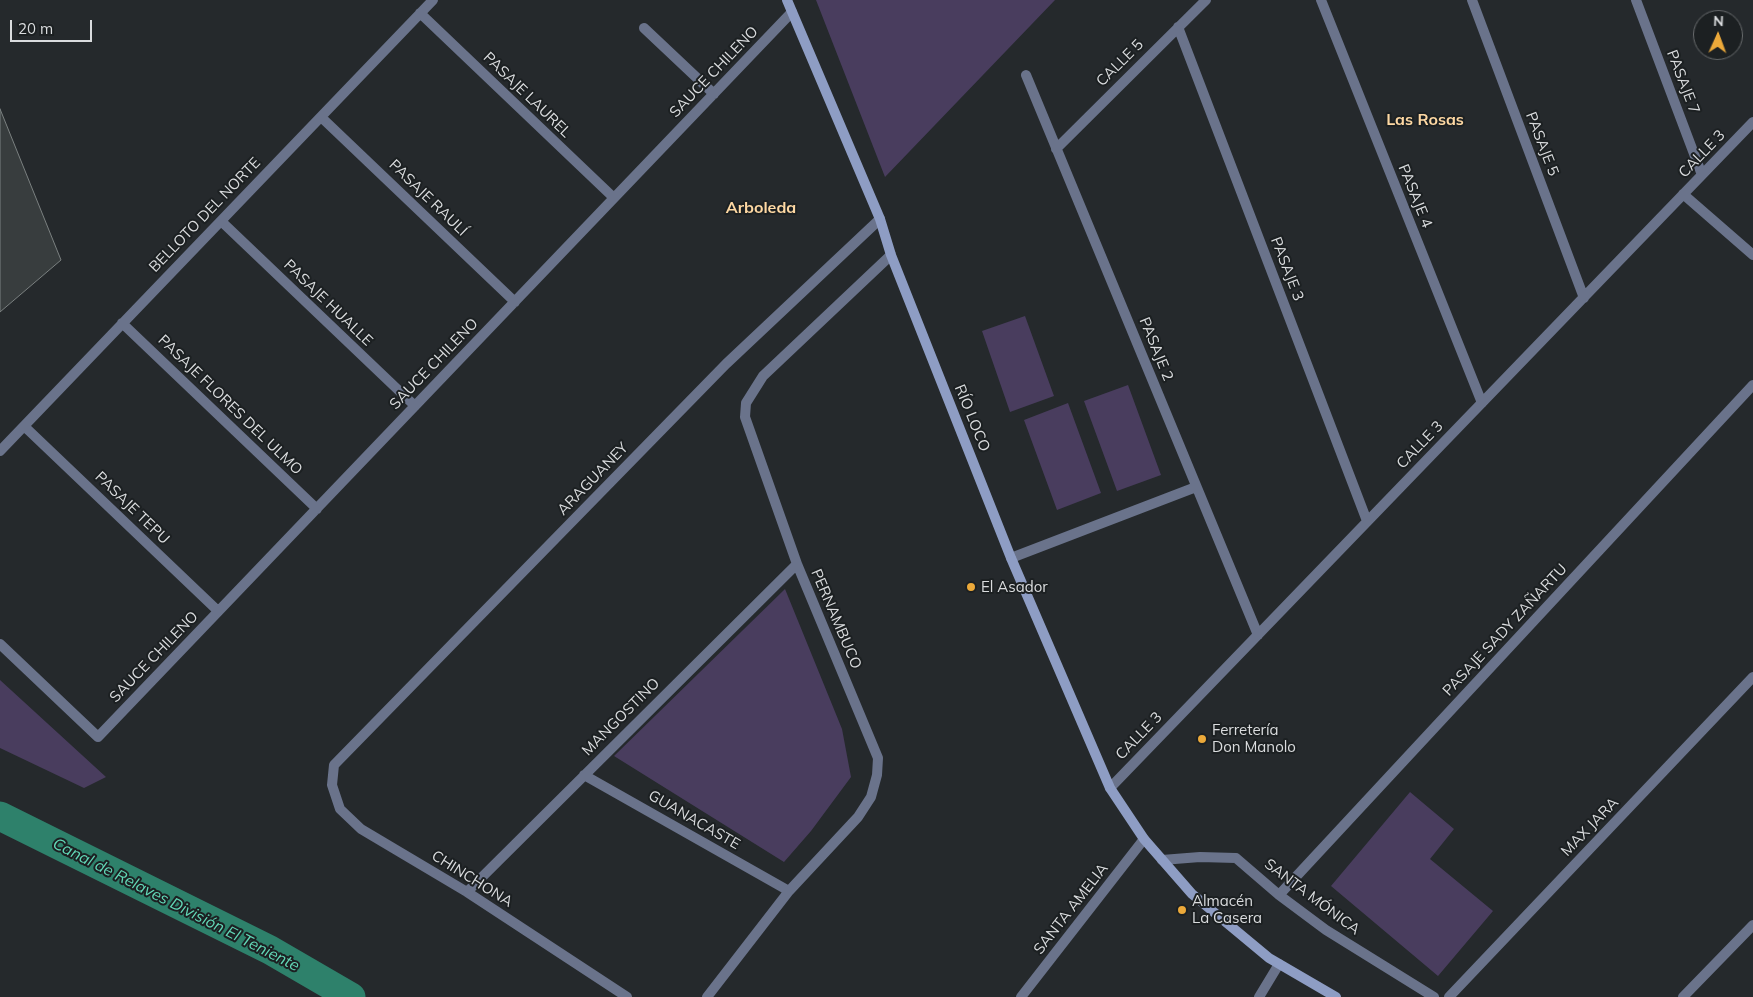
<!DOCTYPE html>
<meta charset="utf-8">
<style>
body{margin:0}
#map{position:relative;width:1753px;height:997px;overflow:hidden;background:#25292c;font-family:Mulish,sans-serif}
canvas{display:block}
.north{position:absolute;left:1693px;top:10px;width:50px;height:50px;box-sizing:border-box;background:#1c2022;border:1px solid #686b6d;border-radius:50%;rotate:2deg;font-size:14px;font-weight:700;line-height:20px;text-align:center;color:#dadcde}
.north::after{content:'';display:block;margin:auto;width:18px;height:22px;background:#eca93a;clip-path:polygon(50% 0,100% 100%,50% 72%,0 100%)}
.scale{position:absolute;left:10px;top:20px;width:82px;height:22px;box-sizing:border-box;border:2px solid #dadcde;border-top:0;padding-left:6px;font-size:15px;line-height:18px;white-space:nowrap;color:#dadcde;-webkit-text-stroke:4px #1c2022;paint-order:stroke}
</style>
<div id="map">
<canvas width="1753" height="997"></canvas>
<div class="north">N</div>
<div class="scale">20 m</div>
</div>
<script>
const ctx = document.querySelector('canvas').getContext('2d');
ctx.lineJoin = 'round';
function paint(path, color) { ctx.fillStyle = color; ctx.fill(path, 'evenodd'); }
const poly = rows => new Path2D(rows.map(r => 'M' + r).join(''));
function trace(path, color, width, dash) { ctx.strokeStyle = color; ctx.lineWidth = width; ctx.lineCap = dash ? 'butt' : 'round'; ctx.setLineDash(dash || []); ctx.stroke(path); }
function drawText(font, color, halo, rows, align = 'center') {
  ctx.font = font + ' Mulish,sans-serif'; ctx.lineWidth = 4; ctx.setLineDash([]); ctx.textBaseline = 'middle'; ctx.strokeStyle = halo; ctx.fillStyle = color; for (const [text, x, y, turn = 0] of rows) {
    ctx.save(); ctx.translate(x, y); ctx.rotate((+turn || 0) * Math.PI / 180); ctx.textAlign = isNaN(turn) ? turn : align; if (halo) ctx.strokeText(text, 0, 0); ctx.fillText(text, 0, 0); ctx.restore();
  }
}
paint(poly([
 [816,0,1055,0,885,177],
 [1025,316,1054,396,1010,412,982,331],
 [1128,385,1161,475,1117,491,1084,401],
 [1068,403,1101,493,1057,510,1024,420],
 [785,589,842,729,851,777,811,831,784,862,614,756],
 [0,680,106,777,84,788,0,748],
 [1410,792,1454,829,1430,859,1493,911,1438,976,1331,886]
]), '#493d5e');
trace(poly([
 [0,816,270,950,351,997]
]), '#2e816b', 29);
const building = poly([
 [0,109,61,260,0,312,0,109]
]);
paint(building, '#383d3e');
trace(building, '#7b8181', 1);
trace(poly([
 [1321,0,1482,403],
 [1472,0,1584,298],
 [1636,0,1702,175],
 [420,13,614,198],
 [1178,27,1367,521],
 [644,28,714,94],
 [1026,75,1258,635],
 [321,117,515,302],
 [1056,149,1206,0],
 [1683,194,1753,255],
 [221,221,415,406],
 [122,323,317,509],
 [24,426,218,611],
 [0,451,433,0],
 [1011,558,1196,487],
 [0,644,98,737,792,12],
 [584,775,789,891],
 [1110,788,1753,122],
 [1162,860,1200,857,1236,858,1279,895,1326,930,1434,997],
 [467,892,797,564],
 [1279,895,1753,385],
 [627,997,467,892,361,829,340,809,332,785,334,765,726,364,880,219],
 [707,997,789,891,858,817,871,797,877,775,878,758,797,564,745,417,746,403,763,376,891,255],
 [1021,997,1144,839],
 [1259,997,1279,964],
 [1449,997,1753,677],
 [1683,997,1753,925]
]), '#6a738b', 10);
trace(poly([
 [787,0,880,219,891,255,1011,558,1110,788,1144,839,1192,894,1269,958,1336,997]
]), '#8e9dc4', 10);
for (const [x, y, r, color] of [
 [971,587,5,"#eca93a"],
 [1202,739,5,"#eca93a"],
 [1182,910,5,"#eca93a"]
]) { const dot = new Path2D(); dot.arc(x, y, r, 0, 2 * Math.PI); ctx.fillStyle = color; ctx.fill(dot); trace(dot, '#1c2022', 2); }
drawText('15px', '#dadcde', '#1c2022', [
 ["CALLE 5",1120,63,-45],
 ["SAUCE CHILENO",714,72,-46],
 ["PASAJE 7",1683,82,69],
 ["PASAJE LAUREL",527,95,44],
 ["PASAJE 5",1542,144,69],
 ["CALLE 3",1702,154,-46],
 ["PASAJE 4",1415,196,68],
 ["PASAJE RAULÍ",428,198,44],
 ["BELLOTO DEL NORTE",205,215,-46],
 ["PASAJE 3",1287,269,69],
 ["PASAJE HUALLE",328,303,44],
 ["PASAJE 2",1156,349,68],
 ["SAUCE CHILENO",434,364,-46],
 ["PASAJE FLORES DEL ULMO",230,405,44],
 ["RÍO LOCO",972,418,68],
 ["CALLE 3",1420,445,-46],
 ["ARAGUANEY",593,479,-46],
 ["PASAJE TEPU",132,508,44],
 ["PERNAMBUCO",836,619,67],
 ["PASAJE SADY ZAÑARTU",1505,630,-47],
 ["SAUCE CHILENO",154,657,-46],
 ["MANGOSTINO",621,717,-45],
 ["CALLE 3",1139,736,-46],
 ["GUANACASTE",694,820,30],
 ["MAX JARA",1590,827,-46],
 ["CHINCHONA",472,879,32],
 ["SANTA MÓNICA",1312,897,37],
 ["SANTA AMELIA",1071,909,-52]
]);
drawText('15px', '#dadcde', '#1c2022', [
 ["El Asador",981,587],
 ["Ferretería",1212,730],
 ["Don Manolo",1212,747],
 ["Almacén",1192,901],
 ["La Casera",1192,918]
], 'left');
drawText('bold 16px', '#fed8a3', '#1c2022', [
 ["Las Rosas",1425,120],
 ["Arboleda",761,208]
]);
drawText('italic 16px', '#62d8b7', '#1c2022', [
 ["Canal de Relaves División El Teniente",176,905,27]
]);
</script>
